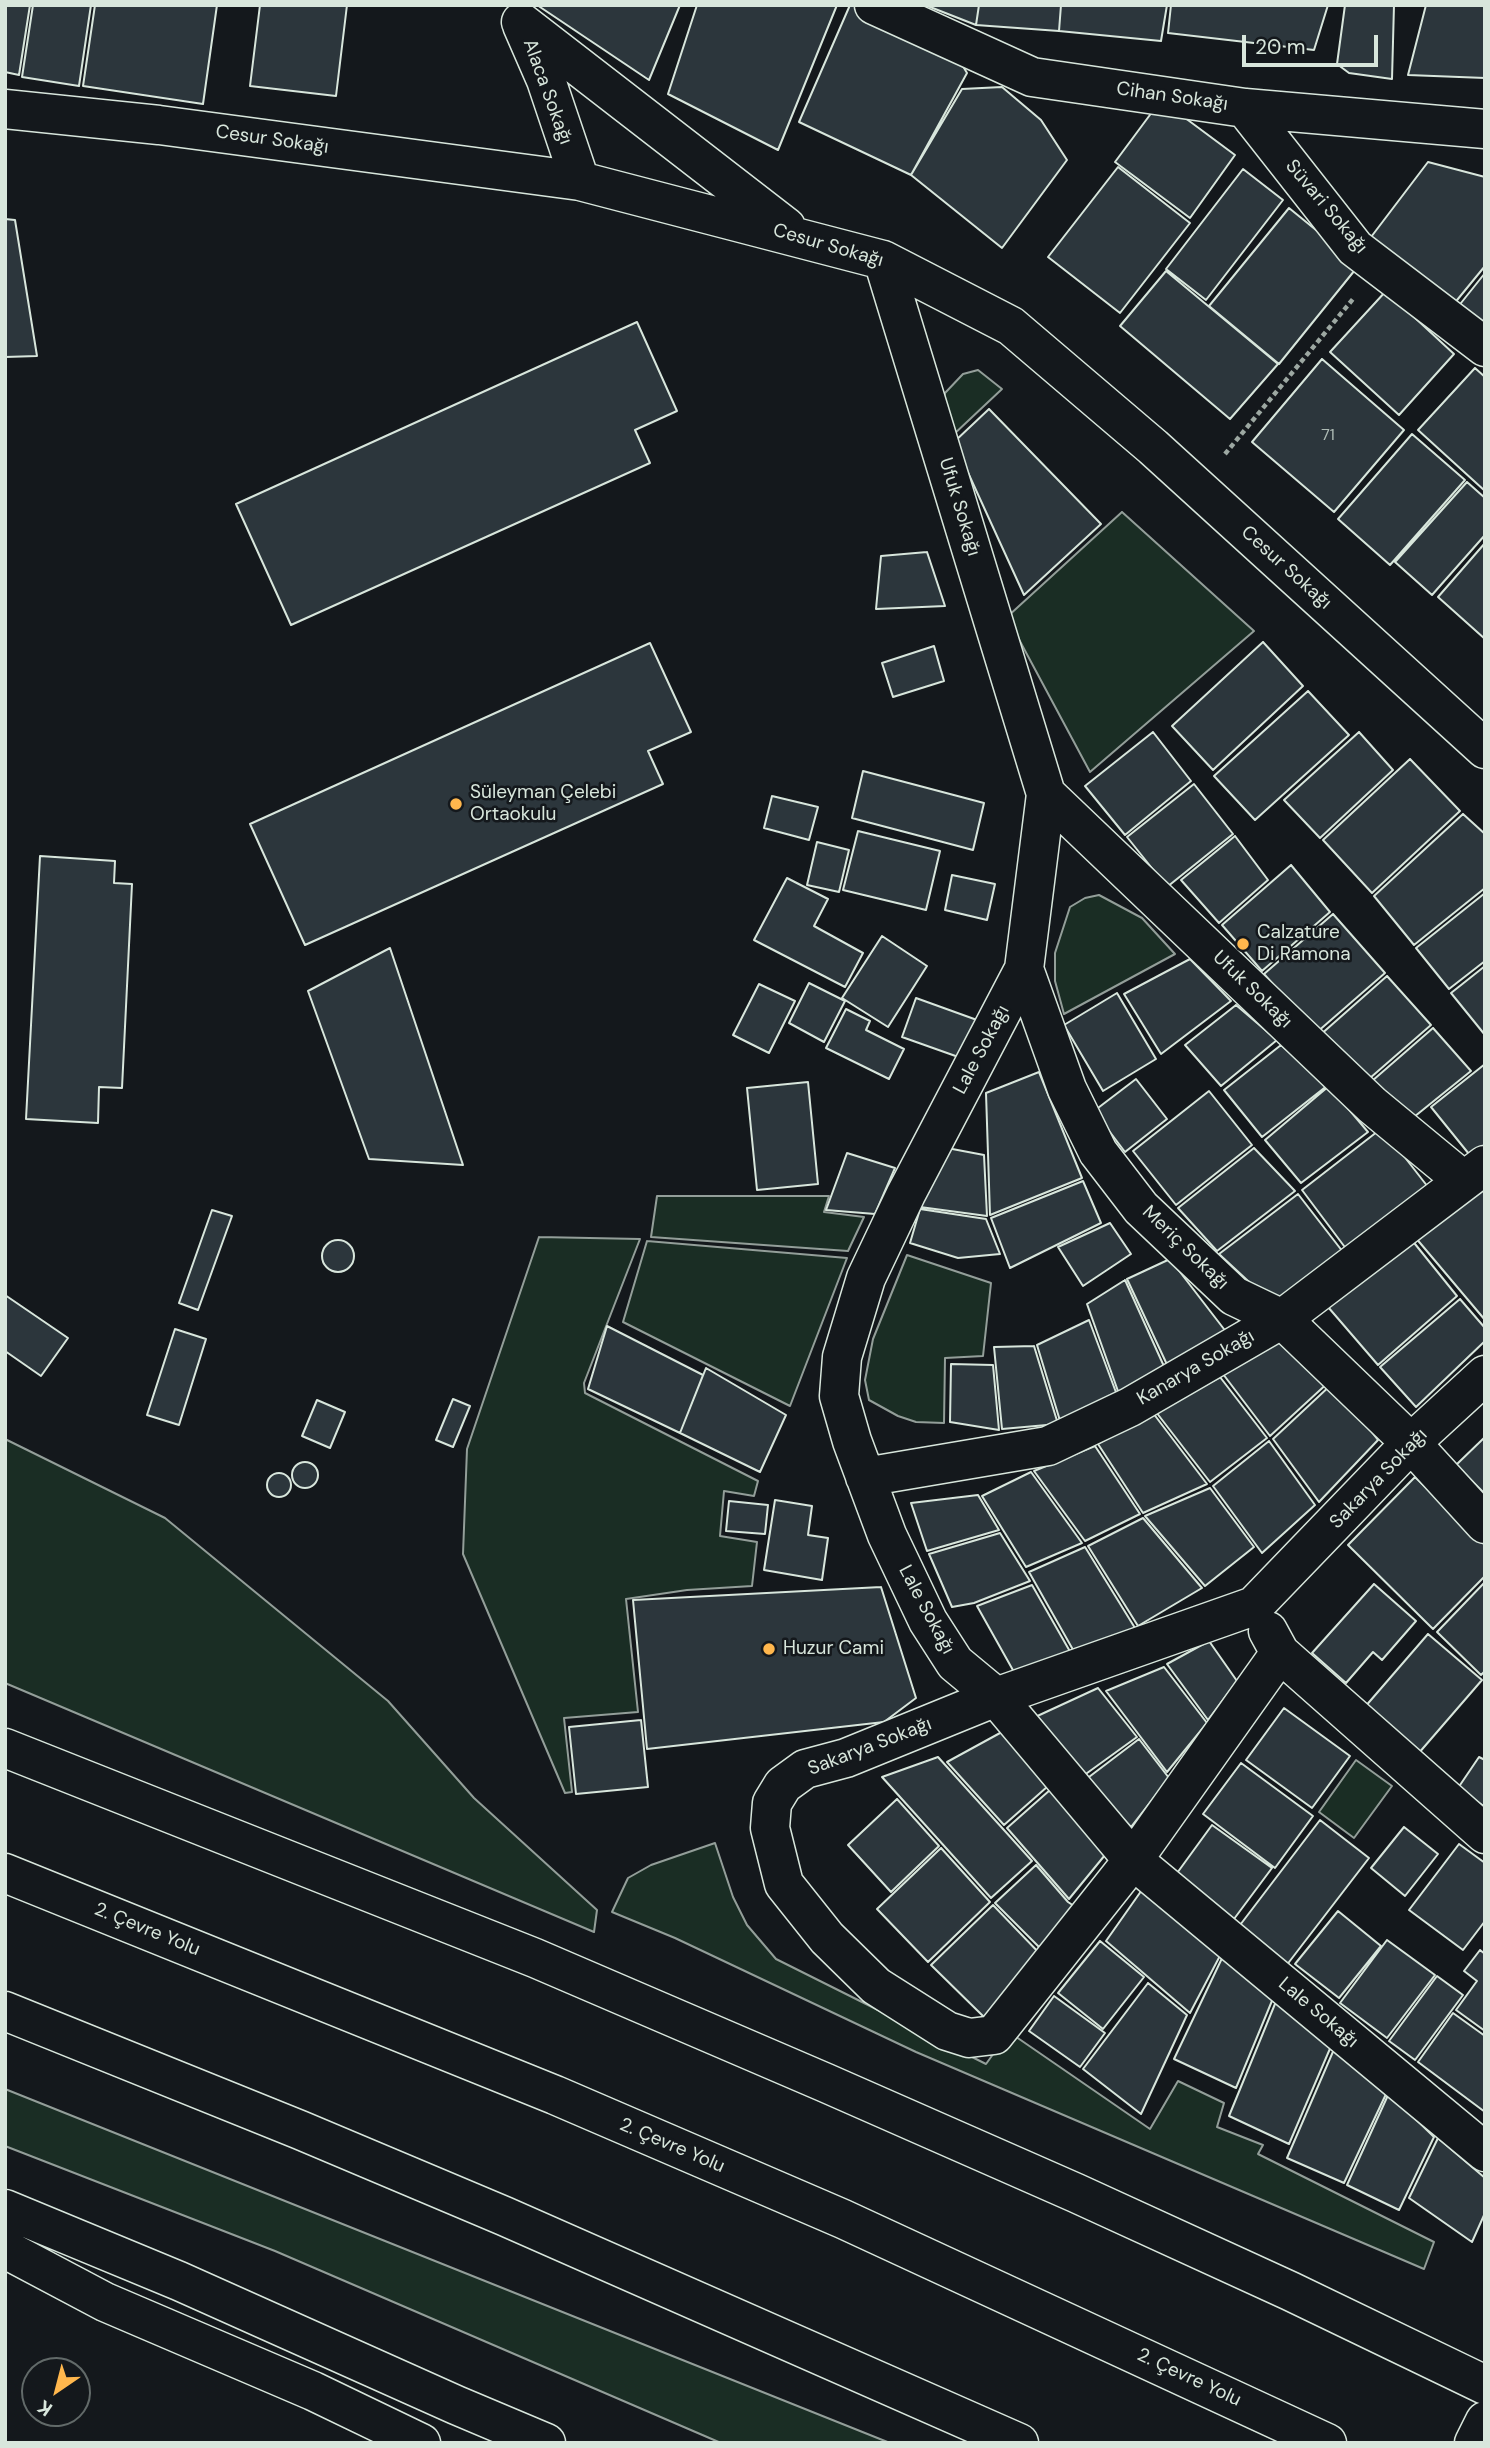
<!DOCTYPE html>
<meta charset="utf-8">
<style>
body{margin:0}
#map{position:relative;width:1490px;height:2448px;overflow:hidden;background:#14181c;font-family:"DM Sans",sans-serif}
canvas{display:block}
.frame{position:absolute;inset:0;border:7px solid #d8e6dc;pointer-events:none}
.north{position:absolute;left:21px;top:2357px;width:70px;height:70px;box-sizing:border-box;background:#14181c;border:2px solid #626a69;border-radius:50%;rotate:215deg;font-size:19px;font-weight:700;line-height:28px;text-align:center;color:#d8e6dc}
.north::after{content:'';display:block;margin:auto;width:24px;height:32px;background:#ffb74d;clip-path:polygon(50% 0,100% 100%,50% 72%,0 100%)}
.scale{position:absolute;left:1242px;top:35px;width:136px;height:32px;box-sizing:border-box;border:4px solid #d8e6dc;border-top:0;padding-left:9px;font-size:21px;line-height:24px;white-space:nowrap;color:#d8e6dc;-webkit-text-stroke:5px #14181c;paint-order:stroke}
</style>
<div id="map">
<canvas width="1490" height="2448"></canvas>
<div class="frame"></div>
<div class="north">K</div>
<div class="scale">20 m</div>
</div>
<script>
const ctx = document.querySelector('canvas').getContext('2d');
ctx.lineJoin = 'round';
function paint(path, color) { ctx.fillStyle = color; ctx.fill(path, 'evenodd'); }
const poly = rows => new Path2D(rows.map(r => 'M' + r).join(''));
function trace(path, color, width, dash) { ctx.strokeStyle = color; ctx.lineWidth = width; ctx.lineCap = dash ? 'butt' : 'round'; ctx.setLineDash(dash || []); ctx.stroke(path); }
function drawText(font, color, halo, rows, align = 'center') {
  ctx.font = font + ' "DM Sans",sans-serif'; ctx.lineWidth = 5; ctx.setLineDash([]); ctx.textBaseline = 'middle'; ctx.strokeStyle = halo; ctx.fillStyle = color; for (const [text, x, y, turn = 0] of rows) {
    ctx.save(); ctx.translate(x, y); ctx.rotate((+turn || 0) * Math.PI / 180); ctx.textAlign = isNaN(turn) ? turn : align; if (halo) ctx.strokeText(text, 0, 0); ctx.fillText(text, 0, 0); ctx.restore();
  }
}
const green = poly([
 [978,370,1002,389,952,436,942,405,945,393,963,374,978,370],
 [1122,512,1254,631,1090,772,1007,617,1122,512],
 [1099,895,1142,918,1175,954,1064,1014,1055,981,1055,953,1070,907,1085,898,1099,895],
 [657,1196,829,1196,824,1212,864,1217,848,1251,651,1237,657,1196],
 [539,1237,640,1239,584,1383,585,1393,758,1481,754,1496,724,1491,720,1536,757,1542,752,1586,687,1590,626,1599,638,1712,564,1718,572,1792,565,1793,463,1554,467,1449,539,1237],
 [647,1241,847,1258,790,1406,623,1322,647,1241],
 [907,1255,991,1283,983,1356,945,1358,944,1423,916,1422,898,1416,869,1400,865,1380,873,1339,907,1255],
 [5,1439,165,1518,388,1701,474,1798,597,1910,594,1932,5,1683,5,1439],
 [1356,1760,1392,1786,1354,1838,1319,1812,1356,1760],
 [715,1843,733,1897,747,1925,776,1959,986,2064,1009,2032,1150,2129,1178,2081,1224,2103,1217,2127,1263,2145,1258,2154,1434,2242,1424,2269,916,2052,675,1938,612,1912,628,1878,651,1865,715,1843],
 [5,2089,890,2443,721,2443,275,2251,5,2146,5,2089]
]);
paint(green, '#1a2d24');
trace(green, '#939e99', 2);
const building = poly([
 [5,5,30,5,19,75,5,72,5,5],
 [33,5,91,5,79,86,22,77,33,5],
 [95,5,217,5,203,104,83,86,95,5],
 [260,5,347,5,336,96,250,86,260,5],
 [537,5,680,5,649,80,537,5],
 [697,5,837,5,778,150,668,94,697,5],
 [850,5,856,5,950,44,967,73,911,175,799,122,850,5],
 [925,5,979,5,976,25,925,5],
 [979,5,1061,5,1059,31,976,25,979,5],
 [1061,5,1167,5,1161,41,1059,31,1061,5],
 [1171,5,1328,5,1314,50,1168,33,1171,5],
 [1345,5,1394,5,1392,79,1349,73,1337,64,1345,5],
 [1426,5,1485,5,1485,78,1408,75,1426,5],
 [1002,87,1041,120,1067,160,1002,248,911,175,962,89,1002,87],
 [1161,100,1235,155,1190,218,1115,162,1161,100],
 [1428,162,1485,177,1485,266,1453,305,1368,241,1428,162],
 [1118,167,1190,223,1120,313,1048,257,1118,167],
 [1243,169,1283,200,1206,300,1166,269,1243,169],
 [1289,208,1359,265,1279,364,1209,306,1289,208],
 [5,219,15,220,37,356,5,357,5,219],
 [1166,271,1278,364,1230,419,1120,326,1166,271],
 [1485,273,1485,330,1457,308,1485,273],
 [1386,291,1454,354,1399,415,1330,352,1386,291],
 [637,322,677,411,635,430,650,463,291,625,236,504,637,322],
 [1322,359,1404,430,1334,512,1252,442,1322,359],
 [1475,368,1485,377,1485,491,1418,430,1475,368],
 [989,409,1101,524,1024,595,954,442,989,409],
 [1412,434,1465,480,1390,565,1338,519,1412,434],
 [1467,482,1485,498,1485,535,1432,595,1395,562,1467,482],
 [1485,543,1485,639,1438,597,1485,543],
 [927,552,945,606,876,609,881,556,927,552],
 [1263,642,1303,686,1213,770,1172,726,1263,642],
 [650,643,691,732,648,751,663,784,305,945,250,824,650,643],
 [934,646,944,681,893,697,882,663,934,646],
 [1308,691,1349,735,1255,820,1214,776,1308,691],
 [1153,732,1191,781,1125,835,1085,786,1153,732],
 [1359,732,1393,770,1320,838,1284,800,1359,732],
 [1410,759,1460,811,1372,893,1323,840,1410,759],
 [863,771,984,803,973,850,852,818,863,771],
 [1194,784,1233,834,1167,887,1127,837,1194,784],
 [772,796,818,807,809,840,764,828,772,796],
 [1463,814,1485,834,1485,888,1414,945,1374,896,1463,814],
 [858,831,940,851,926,910,843,890,858,831],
 [1235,836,1268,880,1219,923,1181,880,1235,836],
 [817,842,849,850,839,892,807,885,817,842],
 [40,856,115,861,114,883,132,884,122,1088,99,1087,98,1123,26,1119,40,856],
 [1291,865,1330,912,1262,971,1222,925,1291,865],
 [952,875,995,884,987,920,945,910,952,875],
 [787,878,828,899,814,926,863,953,845,987,754,940,787,878],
 [1485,893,1485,961,1449,989,1416,948,1485,893],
 [1333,914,1385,973,1316,1033,1264,974,1333,914],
 [882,936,927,966,888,1027,842,998,882,936],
 [390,948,463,1165,369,1159,308,991,390,948],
 [1190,959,1231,1001,1161,1054,1124,994,1190,959],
 [1485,966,1485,1035,1451,993,1485,966],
 [1387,976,1431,1025,1362,1085,1319,1036,1387,976],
 [809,983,845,1001,824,1042,789,1023,809,983],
 [759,984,795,1001,769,1053,733,1035,759,984],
 [1117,993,1156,1059,1103,1091,1064,1025,1117,993],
 [916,998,977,1020,964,1059,902,1037,916,998],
 [1236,1005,1277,1040,1221,1086,1185,1045,1236,1005],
 [846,1009,870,1021,866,1030,904,1049,889,1079,826,1048,846,1009],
 [1433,1028,1471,1071,1409,1121,1372,1081,1433,1028],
 [1281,1045,1328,1085,1262,1137,1224,1090,1281,1045],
 [1485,1064,1485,1150,1473,1159,1431,1107,1485,1064],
 [1039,1072,1082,1178,990,1215,986,1093,1039,1072],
 [1136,1079,1167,1119,1125,1152,1094,1111,1136,1079],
 [808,1082,818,1184,757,1190,747,1088,808,1082],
 [1329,1086,1368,1132,1301,1183,1265,1140,1329,1086],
 [1209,1091,1252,1145,1176,1205,1133,1151,1209,1091],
 [1382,1128,1428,1187,1347,1250,1302,1190,1382,1128],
 [947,1148,984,1155,987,1216,920,1207,947,1148],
 [1254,1148,1295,1191,1217,1251,1178,1208,1254,1148],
 [847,1153,895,1168,875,1214,826,1210,847,1153],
 [1083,1181,1101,1223,1010,1268,991,1218,1083,1181],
 [1485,1188,1485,1320,1415,1237,1485,1188],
 [1298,1194,1343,1252,1275,1306,1219,1254,1298,1194],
 [920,1209,986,1219,1000,1254,958,1258,910,1243,920,1209],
 [212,1210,232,1216,198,1310,179,1303,212,1210],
 [1110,1223,1131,1254,1083,1286,1058,1247,1110,1223],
 [1411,1239,1457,1296,1378,1365,1322,1300,1411,1239],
 '322 1256a16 16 0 1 1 32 0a16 16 0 1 1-32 0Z',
 [1170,1259,1227,1333,1170,1371,1127,1279,1170,1259],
 [1125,1280,1167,1373,1119,1394,1087,1304,1125,1280],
 [5,1295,68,1338,41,1376,5,1351,5,1295],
 [1460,1299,1485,1328,1485,1341,1416,1407,1380,1367,1460,1299],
 [1089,1320,1117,1395,1061,1424,1037,1345,1089,1320],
 [607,1326,703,1375,680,1433,588,1389,607,1326],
 [175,1329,206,1339,179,1425,147,1415,175,1329],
 [1290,1331,1331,1380,1270,1436,1223,1374,1290,1331],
 [1034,1346,1058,1424,1002,1429,994,1347,1034,1346],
 [951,1364,993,1365,999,1430,950,1422,951,1364],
 [706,1368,786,1415,760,1472,680,1433,706,1368],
 [1220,1377,1267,1438,1210,1482,1156,1412,1220,1377],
 [1333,1383,1378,1440,1319,1502,1273,1439,1333,1383],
 [453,1399,470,1406,453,1447,436,1440,453,1399],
 [317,1400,345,1412,330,1448,302,1436,317,1400],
 [1153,1413,1207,1484,1143,1513,1098,1444,1153,1413],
 [1485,1437,1485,1494,1456,1465,1485,1437],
 [1269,1441,1315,1505,1262,1553,1213,1486,1269,1441],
 [1095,1446,1140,1514,1085,1541,1034,1471,1095,1446],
 '292 1475a13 13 0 1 1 26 0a13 13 0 1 1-26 0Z',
 [1031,1472,1082,1543,1026,1567,982,1496,1031,1472],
 '267 1485a12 12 0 1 1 24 0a12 12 0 1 1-24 0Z',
 [1415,1477,1485,1545,1485,1576,1433,1629,1348,1545,1415,1477],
 [1210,1488,1254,1547,1205,1586,1145,1516,1210,1488],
 [978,1495,999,1530,927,1551,911,1503,978,1495],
 [775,1500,812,1506,808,1535,828,1538,822,1580,764,1570,775,1500],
 [729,1501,768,1505,765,1534,726,1531,729,1501],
 [1143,1518,1202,1588,1138,1626,1088,1546,1143,1518],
 [1000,1533,1030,1581,974,1603,952,1607,929,1554,1000,1533],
 [1085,1547,1135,1628,1076,1655,1029,1572,1085,1547],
 [1485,1582,1485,1671,1481,1675,1437,1632,1485,1582],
 [1374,1584,1416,1621,1382,1660,1373,1652,1346,1683,1312,1653,1374,1584],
 [1032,1585,1072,1655,1014,1672,977,1606,1032,1585],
 [881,1587,916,1698,884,1722,647,1749,633,1600,881,1587],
 [1428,1634,1482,1680,1418,1754,1364,1708,1428,1634],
 [1209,1641,1237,1681,1208,1720,1167,1664,1209,1641],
 [1164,1667,1207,1723,1167,1772,1106,1691,1164,1667],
 [1098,1688,1137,1737,1083,1776,1033,1718,1098,1688],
 [1284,1708,1350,1756,1312,1808,1246,1760,1284,1708],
 [641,1720,648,1787,576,1794,569,1727,641,1720],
 [1011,1727,1056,1779,1004,1825,947,1762,1011,1727],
 [1139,1739,1169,1778,1131,1827,1085,1780,1139,1739],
 [938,1757,1032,1861,991,1898,882,1777,938,1757],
 [1479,1757,1485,1760,1485,1807,1458,1788,1479,1757],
 [1241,1763,1313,1816,1275,1868,1203,1814,1241,1763],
 [1059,1782,1114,1844,1069,1899,1007,1828,1059,1782],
 [897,1799,939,1846,891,1892,848,1845,897,1799],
 [1320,1820,1369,1858,1286,1966,1237,1929,1320,1820],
 [1212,1825,1272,1868,1231,1923,1172,1880,1212,1825],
 [1404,1827,1438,1854,1405,1896,1371,1868,1404,1827],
 [1459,1844,1485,1863,1485,1921,1463,1950,1409,1910,1459,1844],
 [941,1848,990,1902,928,1962,877,1909,941,1848],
 [1036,1865,1068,1902,1080,1910,1046,1954,995,1903,1036,1865],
 [1144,1887,1223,1950,1190,2013,1106,1941,1144,1887],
 [993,1905,1043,1957,985,2018,931,1965,993,1905],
 [1338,1911,1381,1946,1339,1998,1295,1964,1338,1911],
 [1387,1940,1435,1975,1387,2038,1340,2003,1387,1940],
 [1100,1941,1144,1977,1103,2029,1058,1993,1100,1941],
 [1480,1950,1485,1954,1485,2031,1456,2010,1477,1981,1464,1971,1480,1950],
 [1224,1954,1274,1996,1236,2088,1174,2059,1224,1954],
 [1437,1976,1463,1995,1415,2060,1389,2041,1437,1976],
 [1148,1983,1187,2015,1141,2114,1083,2069,1148,1983],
 [1054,1996,1105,2033,1080,2067,1029,2031,1054,1996],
 [1277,1999,1332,2044,1289,2144,1229,2116,1277,1999],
 [1453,2013,1485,2036,1485,2112,1418,2062,1453,2013],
 [1335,2047,1387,2092,1344,2183,1287,2158,1335,2047],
 [1389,2093,1434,2137,1399,2210,1347,2185,1389,2093],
 [1438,2138,1485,2178,1485,2213,1472,2242,1409,2198,1438,2138]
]);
paint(building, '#2c363c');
trace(building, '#d8e6dc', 2);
const minor = poly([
 [874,5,1032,77,1245,108,1485,129],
 [521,22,786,227],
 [522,25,546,80,580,181],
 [1245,108,1355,248,1485,347],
 [5,109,159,125,580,181,883,260,1011,326,1153,447,1485,749],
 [883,260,1046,794,1024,969,906,1194,866,1278,842,1357,839,1396,852,1441,887,1535,928,1621,955,1663,996,1697,1133,1860,1485,2152],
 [1046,794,1372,1105,1464,1181],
 [1024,969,1067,1089,1098,1152,1141,1208,1234,1296,1282,1319,1411,1443,1485,1524],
 [865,1477,1048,1446,1130,1407,1282,1319,1485,1165],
 [1268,1631,1280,1653,1485,1834],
 [1280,1653,1133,1860,994,2035,969,2038,947,2031,876,1986,827,1938,784,1884,770,1828,772,1803,783,1785,805,1769,846,1758,996,1697,1254,1606,1411,1443,1485,1375],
 [1474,2443,1485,2421]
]);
const highway = poly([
 [5,1748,535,1958,826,2083,1076,2193,1290,2291,1485,2385],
 [5,1873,555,2095,843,2219,1327,2443],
 [5,2011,300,2130,504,2216,1019,2443],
 [5,2209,179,2281,456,2405,546,2443],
 [5,2249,105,2302,313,2391,421,2443]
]);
trace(minor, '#d8e6dc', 41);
trace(highway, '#d8e6dc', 41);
trace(poly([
 [1225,454,1353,299]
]), '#9da8a2', 4.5, [5, 3.5]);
trace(minor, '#14181c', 38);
trace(highway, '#14181c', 38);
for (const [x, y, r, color] of [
 [456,804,7,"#ffb74d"],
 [1243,944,7,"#ffb74d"],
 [769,1649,7,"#ffb74d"]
]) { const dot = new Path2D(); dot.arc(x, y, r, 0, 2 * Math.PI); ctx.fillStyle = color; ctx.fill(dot); trace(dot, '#14181c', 2.5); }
drawText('16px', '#adbab4', null, [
 ["71",1328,436]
]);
drawText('19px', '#d8e6dc', '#14181c', [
 ["Alaca Sokağı",547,92,70],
 ["Cihan Sokağı",1172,97,8],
 ["Cesur Sokağı",272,140,8],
 ["Süvari Sokağı",1326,207,50],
 ["Cesur Sokağı",828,246,16],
 ["Ufuk Sokağı",959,507,73],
 ["Cesur Sokağı",1286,568,42],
 ["Ufuk Sokağı",1252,990,44],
 ["Lale Sokağı",982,1050,-62],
 ["Meriç Sokağı",1185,1248,44],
 ["Kanarya Sokağı",1196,1368,-30],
 ["Sakarya Sokağı",1379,1479,-46],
 ["Lale Sokağı",926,1610,62],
 ["Sakarya Sokağı",870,1747,-21],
 ["2. Çevre Yolu",147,1930,22],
 ["Lale Sokağı",1318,2013,40],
 ["2. Çevre Yolu",672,2146,23],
 ["2. Çevre Yolu",1189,2378,25]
]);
drawText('19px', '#d8e6dc', '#14181c', [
 ["Süleyman Çelebi",470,793],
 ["Ortaokulu",470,815],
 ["Calzature",1257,933],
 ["Di Ramona",1257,955],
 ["Huzur Cami",783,1649]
], 'left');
</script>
